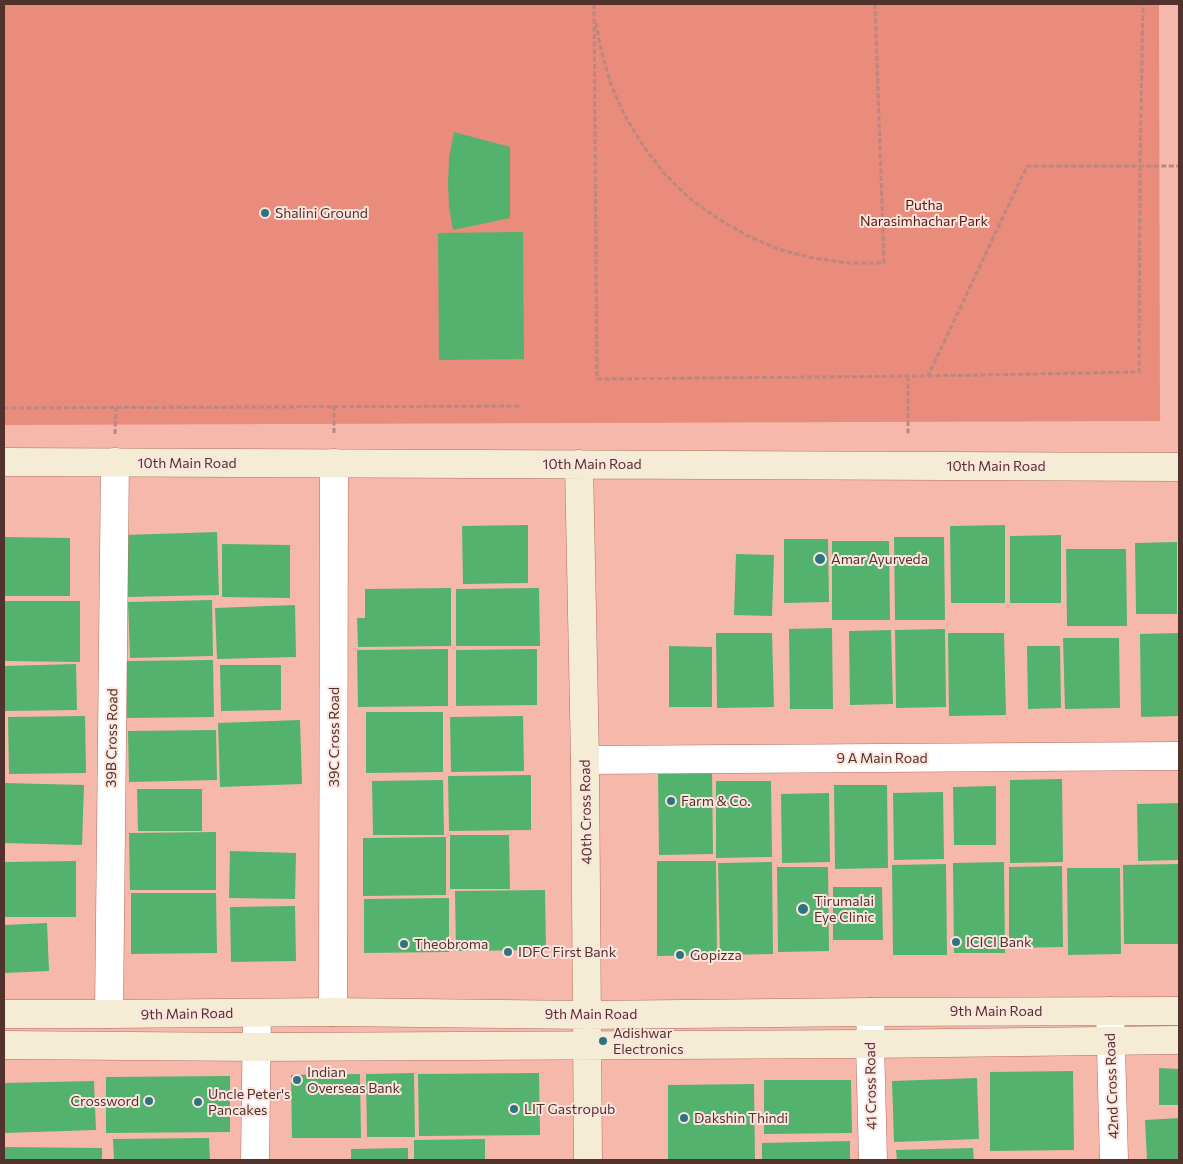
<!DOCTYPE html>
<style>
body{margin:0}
#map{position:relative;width:1183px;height:1164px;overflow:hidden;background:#f7b8ac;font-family:Commissioner,sans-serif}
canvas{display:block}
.frame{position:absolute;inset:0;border:5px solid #51322c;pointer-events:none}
</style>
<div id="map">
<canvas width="1183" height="1164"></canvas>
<div class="frame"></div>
</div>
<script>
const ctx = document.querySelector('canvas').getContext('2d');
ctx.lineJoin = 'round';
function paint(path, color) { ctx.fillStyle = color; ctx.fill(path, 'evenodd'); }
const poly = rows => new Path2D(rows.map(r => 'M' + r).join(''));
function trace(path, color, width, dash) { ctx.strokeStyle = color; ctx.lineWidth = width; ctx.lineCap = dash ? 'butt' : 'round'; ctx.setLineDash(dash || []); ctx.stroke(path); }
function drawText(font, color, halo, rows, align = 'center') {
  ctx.font = font + ' Commissioner,sans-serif'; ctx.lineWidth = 4; ctx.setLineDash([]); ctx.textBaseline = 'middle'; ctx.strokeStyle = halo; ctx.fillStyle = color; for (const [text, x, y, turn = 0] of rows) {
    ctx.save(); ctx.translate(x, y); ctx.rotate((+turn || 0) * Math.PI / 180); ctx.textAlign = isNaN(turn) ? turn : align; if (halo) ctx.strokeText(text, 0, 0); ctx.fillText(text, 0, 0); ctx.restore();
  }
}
paint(poly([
 [4,4,1159,4,1160,421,4,425]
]), '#e98c7c');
paint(poly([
 [454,132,510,147,510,218,453,230,449,207,448,184,449,158],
 [523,232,524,359,439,360,438,233],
 [528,525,528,583,463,584,462,526],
 [1005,525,1005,603,951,603,950,526],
 [217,532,219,595,126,597,124,535],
 [1061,535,1061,603,1010,603,1010,536],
 [4,537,70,538,70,596,4,596],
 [894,537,944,537,945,620,895,620],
 [784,539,828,539,829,602,784,603],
 [832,541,889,541,890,620,832,620],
 [1177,542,1177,614,1136,614,1135,543],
 [222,544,290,545,290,598,222,597],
 [1066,549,1126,549,1127,626,1067,626],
 [736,554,774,555,772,616,734,615],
 [451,588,451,646,358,647,357,618,365,618,365,589],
 [539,588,540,646,456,646,456,589],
 [212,600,213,656,130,658,128,602],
 [4,601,80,601,80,662,4,661],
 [295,605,296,657,217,659,215,608],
 [832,628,833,709,790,709,789,629],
 [945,629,946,707,896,708,895,630],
 [891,630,893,704,850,705,849,631],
 [716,633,772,633,774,707,717,708],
 [948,633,1004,633,1006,715,949,716],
 [1179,633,1179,716,1141,717,1140,634],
 [1063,638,1119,638,1120,708,1065,709],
 [669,646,712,647,712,707,669,707],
 [1027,646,1060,646,1061,708,1028,709],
 [448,649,448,706,358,707,357,650],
 [537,649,537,705,456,706,456,650],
 [213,660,214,717,127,718,126,661],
 [76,664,77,710,4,711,4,666],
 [220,665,281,665,281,710,221,711],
 [366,712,443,712,443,772,366,773],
 [85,716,86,773,9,774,8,717],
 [523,716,524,771,451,772,450,717],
 [300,720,302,784,220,787,218,723],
 [216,730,217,780,129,782,128,731],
 [712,769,713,854,659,855,658,770],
 [531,775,531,830,449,831,448,776],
 [1062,779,1063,862,1010,863,1010,780],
 [443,780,444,835,373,835,372,781],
 [716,781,771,781,772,857,716,858],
 [4,783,84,785,82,845,4,843],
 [834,785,887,785,888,868,835,869],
 [996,786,996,845,954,845,953,787],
 [137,789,202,789,202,831,138,831],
 [943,792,944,859,894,860,893,793],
 [829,793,830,862,782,863,781,794],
 [1179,803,1179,860,1138,861,1137,804],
 [216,832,216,890,130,890,129,833],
 [450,835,509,835,510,889,450,889],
 [446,837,446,895,363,896,363,838],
 [230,851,296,853,295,899,229,898],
 [76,861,76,917,4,917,4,862],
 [657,861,716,861,717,955,657,956],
 [772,862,773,954,720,955,718,863],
 [1004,862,1005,953,954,953,953,863],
 [946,864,947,955,893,955,892,865],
 [1178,864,1179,944,1124,944,1123,865],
 [1062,866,1063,947,1009,948,1009,867],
 [777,867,828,867,829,951,778,952],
 [1067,868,1120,868,1121,954,1068,955],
 [833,887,882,887,883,940,833,940],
 [545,890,546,950,456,951,455,891],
 [131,893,216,893,217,953,131,954],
 [449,898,449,952,364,953,364,899],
 [295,906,296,961,231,962,230,907],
 [47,923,49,971,4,973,4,925],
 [1159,1068,1179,1069,1179,1105,1159,1105],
 [1073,1071,1074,1150,990,1151,990,1072],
 [414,1073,415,1137,367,1137,366,1074],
 [539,1073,540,1135,419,1136,418,1074],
 [360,1074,361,1138,292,1138,291,1075],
 [230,1076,230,1132,106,1133,106,1077],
 [977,1078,979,1139,894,1142,892,1081],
 [764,1080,851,1080,852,1133,764,1134],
 [94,1081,96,1130,4,1133,4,1083],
 [754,1084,755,1160,668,1160,668,1085],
 [1179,1118,1179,1160,1147,1160,1145,1120],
 [209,1138,210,1160,114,1160,113,1139],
 [485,1139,485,1160,414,1160,414,1140],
 [850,1141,850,1160,762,1160,762,1143],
 [4,1147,102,1148,102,1160,4,1160],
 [408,1148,408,1160,351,1160,351,1149],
 [973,1148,974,1160,897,1160,896,1150]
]), '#53b26d');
const street = poly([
 [585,760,1179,756],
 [1110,1011,1114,1160],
 [333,1012,334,463],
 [871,1012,870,1044,873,1160],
 [109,1014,115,462],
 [255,1160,257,1013]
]);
const secondary = poly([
 [4,462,1179,467],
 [579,464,585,760,588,1160],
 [4,1014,109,1014,333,1012,588,1015,871,1012,1179,1011],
 [4,1045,256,1047,870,1044,1179,1040]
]);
trace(street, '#b46c60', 29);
trace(secondary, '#b46c60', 29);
trace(poly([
 [594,4,597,379,928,376,1027,166,1179,166],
 [596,23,602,54,612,87,626,118,644,147,665,174,689,198,717,218,746,235,778,249,813,258,848,263,884,263,875,4],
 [908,376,908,435],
 [928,376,1139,372,1140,166,1143,4],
 [4,408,520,406],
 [334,433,334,406],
 [115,434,116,408]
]), '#bb877e', 3, [5, 2.5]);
trace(street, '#fff', 28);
trace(secondary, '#f4ecd4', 28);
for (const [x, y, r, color] of [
 [265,213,5,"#2d7480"],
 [820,559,6,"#2d7480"],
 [671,801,5,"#2d7480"],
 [803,909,6,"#2d7480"],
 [956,942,5,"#2d7480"],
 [404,944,5,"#2d7480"],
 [508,952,5,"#2d7480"],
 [680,955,5,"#2d7480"],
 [603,1041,5,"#2d7480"],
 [297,1080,5,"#2d7480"],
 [149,1101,5,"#2d7480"],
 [198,1102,5,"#2d7480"],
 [514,1109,5,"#2d7480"],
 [684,1118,5,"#2d7480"]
]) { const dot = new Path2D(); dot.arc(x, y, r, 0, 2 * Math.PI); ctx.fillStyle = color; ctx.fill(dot); trace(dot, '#fce4df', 2); }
drawText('14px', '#58150d', '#fce4df', [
 ["Putha",924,205],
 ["Narasimhachar Park",924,221]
]);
drawText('14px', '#51322c', '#fce4df', [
 ["Shalini Ground",275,213],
 ["Amar Ayurveda",831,559],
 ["Farm & Co.",681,801],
 ["Tirumalai",814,901],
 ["Eye Clinic",814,917],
 ["ICICI Bank",966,942],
 ["Theobroma",414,944],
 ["IDFC First Bank",518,952],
 ["Gopizza",690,955],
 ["Adishwar",613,1033],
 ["Electronics",613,1049],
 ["Indian",307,1072],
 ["Overseas Bank",307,1088],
 ["Uncle Peter's",208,1094],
 ["Pancakes",208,1110],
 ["Crossword",139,1101,"right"],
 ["LIT Gastropub",524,1109],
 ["Dakshin Thindi",694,1118]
], 'left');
drawText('14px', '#51322c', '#fce4df', [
 ["10th Main Road",187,463],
 ["10th Main Road",592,464],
 ["10th Main Road",996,466],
 ["39C Cross Road",334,737,-90],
 ["39B Cross Road",112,738,-89],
 ["9 A Main Road",882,758],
 ["40th Cross Road",586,812,-91],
 ["9th Main Road",996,1011],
 ["9th Main Road",187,1014,-1],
 ["9th Main Road",591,1014],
 ["41 Cross Road",871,1086,-91],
 ["42nd Cross Road",1112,1086,-92]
]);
</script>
